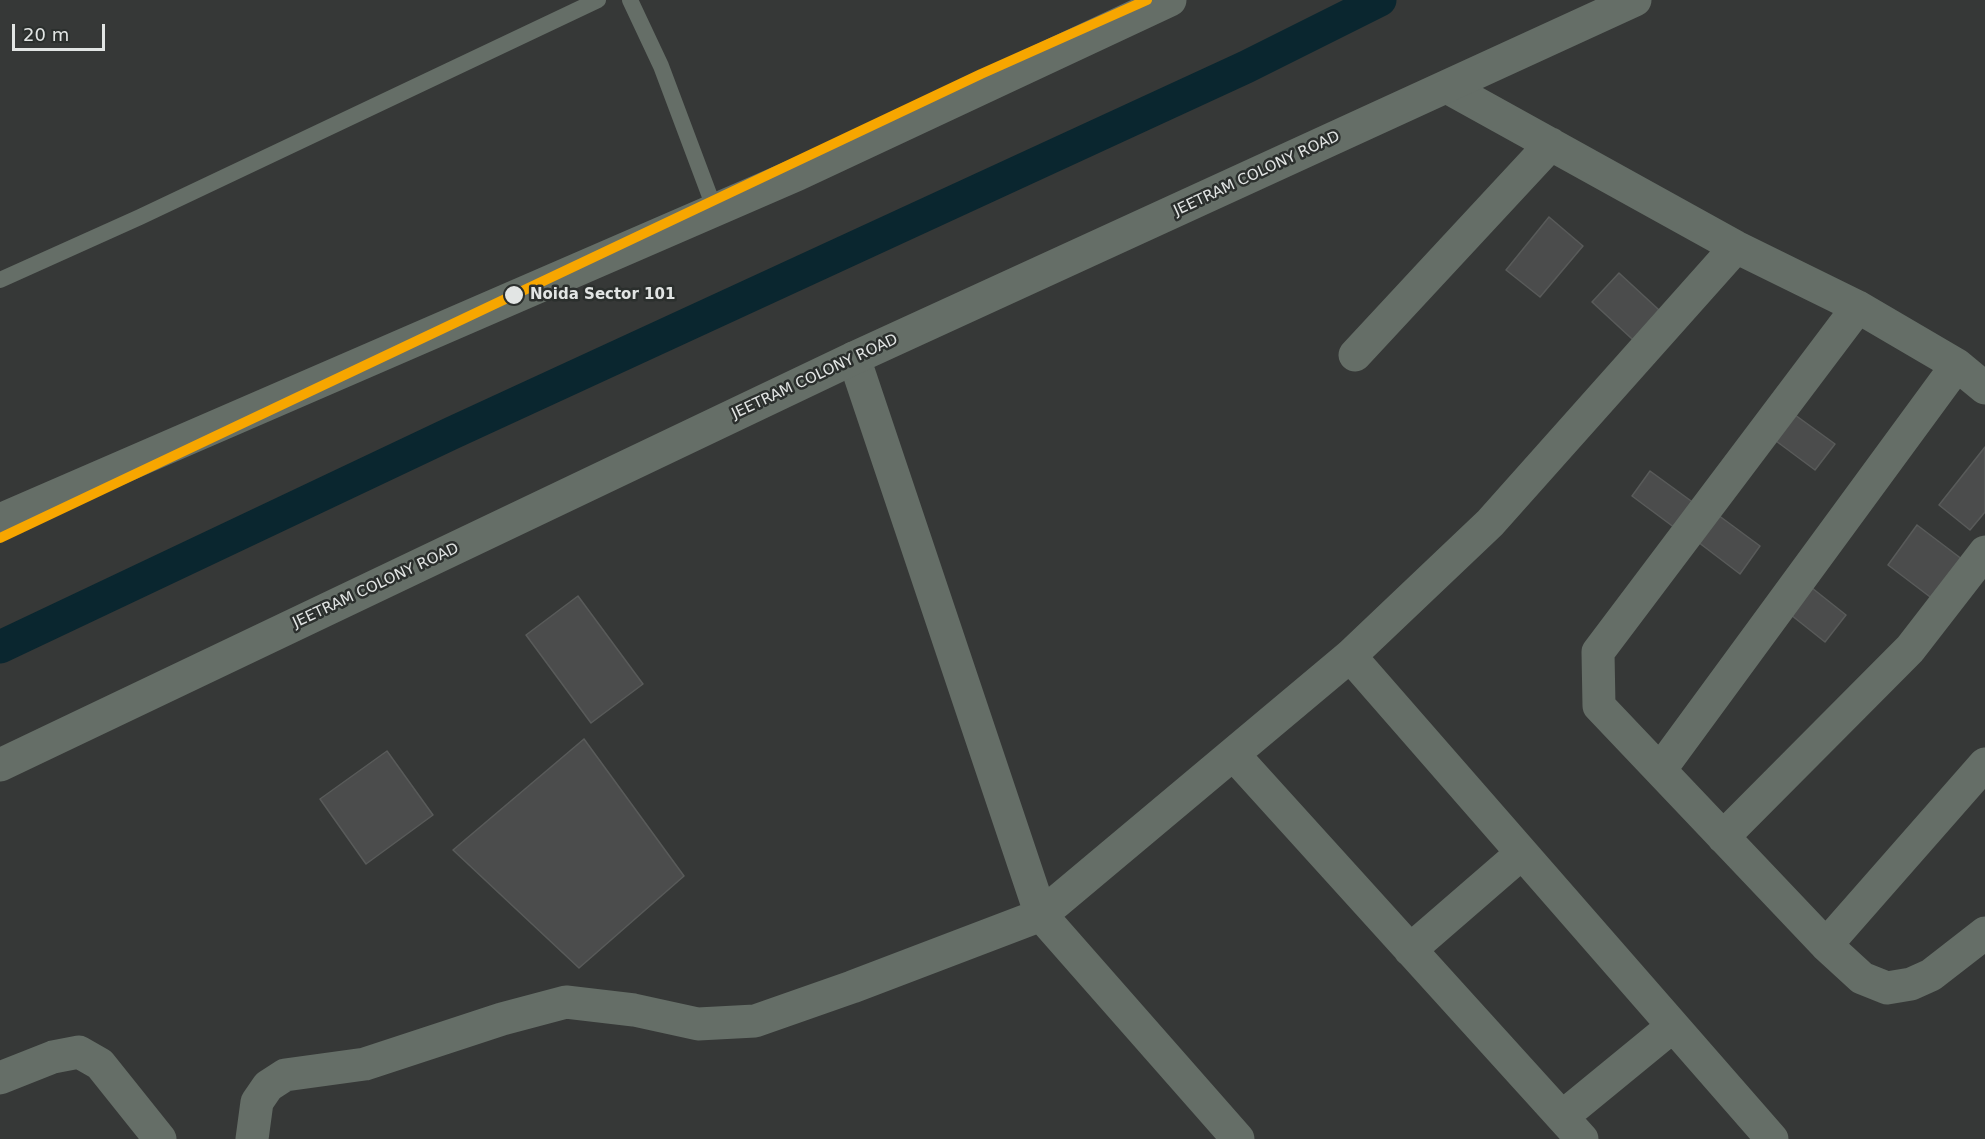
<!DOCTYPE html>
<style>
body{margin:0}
#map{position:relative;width:1985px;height:1139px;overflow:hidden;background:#363837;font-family:"DejaVu Sans",sans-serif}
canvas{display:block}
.scale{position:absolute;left:12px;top:24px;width:93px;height:27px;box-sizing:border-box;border:3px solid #e2e5e4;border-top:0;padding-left:8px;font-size:18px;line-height:21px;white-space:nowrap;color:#e2e5e4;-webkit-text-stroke:4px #2b2f2d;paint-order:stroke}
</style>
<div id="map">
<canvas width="1985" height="1139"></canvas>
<div class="scale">20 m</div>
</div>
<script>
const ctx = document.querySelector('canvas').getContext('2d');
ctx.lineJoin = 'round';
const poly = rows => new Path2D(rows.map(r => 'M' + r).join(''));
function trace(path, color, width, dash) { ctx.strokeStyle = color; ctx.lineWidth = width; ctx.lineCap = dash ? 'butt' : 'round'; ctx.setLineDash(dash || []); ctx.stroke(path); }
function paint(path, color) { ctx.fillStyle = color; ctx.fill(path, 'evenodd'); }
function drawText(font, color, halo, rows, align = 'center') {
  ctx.font = font + ' "DejaVu Sans",sans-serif'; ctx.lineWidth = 5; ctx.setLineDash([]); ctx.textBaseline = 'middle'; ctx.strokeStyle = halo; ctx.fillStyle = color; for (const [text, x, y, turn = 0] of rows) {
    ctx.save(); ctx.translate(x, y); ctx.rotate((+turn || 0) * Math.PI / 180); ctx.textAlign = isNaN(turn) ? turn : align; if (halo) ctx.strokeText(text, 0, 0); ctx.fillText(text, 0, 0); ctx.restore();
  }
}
trace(poly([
 [0,647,452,433,1246,67,1380,0]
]), '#0a262f', 33);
const building = poly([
 [1549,217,1583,246,1540,297,1506,270,1549,217],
 [1619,273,1671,321,1644,350,1592,302,1619,273],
 [1791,412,1835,444,1815,470,1772,438,1791,412],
 [1985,447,1985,512,1970,530,1939,505,1985,447],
 [1650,471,1698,506,1679,531,1632,496,1650,471],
 [1718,515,1760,546,1740,574,1698,542,1718,515],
 [1917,525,1971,566,1942,606,1888,565,1917,525],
 [1807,584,1846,615,1825,642,1786,611,1807,584],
 [578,596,643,684,591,723,526,635,578,596],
 [584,739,684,876,579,968,453,850,584,739],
 [387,751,433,815,366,864,320,799,387,751]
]);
paint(building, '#4b4c4c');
trace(building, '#595b5a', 1.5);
trace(poly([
 [630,0,661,66,715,210],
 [0,280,140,217,598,0]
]), '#656e67', 16);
trace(poly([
 [1447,87,1736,247,1858,307,1957,365,1985,388],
 [1858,307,1598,652,1599,706,1826,945,1985,764],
 [1355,355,1551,144],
 [854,358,1041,915,1238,1139],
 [1350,656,1772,1139],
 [1233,754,1582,1139],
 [1660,770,1957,365],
 [1723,837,1910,649,1985,552],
 [1826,945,1862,978,1887,988,1911,984,1931,975,1985,933],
 [1410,950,1522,853],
 [0,1078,53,1057,79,1052,100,1064,160,1139],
 [1562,1117,1673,1026],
 [252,1139,257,1102,268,1086,285,1075,365,1064,502,1019,566,1002,634,1010,698,1024,755,1021,852,987,1041,915,1350,656,1490,523,1736,247]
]), '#656e67', 33);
trace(poly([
 [0,520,798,174,1170,0],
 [0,765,854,358,1635,0]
]), '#656e67', 33);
trace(poly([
 [0,538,981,74,1147,0]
]), '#f7a600', 10);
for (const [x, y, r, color] of [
 [514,295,10,"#e2e5e4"]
]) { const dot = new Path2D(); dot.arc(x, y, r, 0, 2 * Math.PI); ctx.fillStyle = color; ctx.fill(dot); trace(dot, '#2b2f2d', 2); }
drawText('15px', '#e2e5e4', '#2b2f2d', [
 ["JEETRAM COLONY ROAD",1257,174,-25],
 ["JEETRAM COLONY ROAD",815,377,-25],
 ["JEETRAM COLONY ROAD",376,586,-25]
]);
drawText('bold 15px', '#e2e5e4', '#2b2f2d', [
 ["Noida Sector 101",530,295]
], 'left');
</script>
